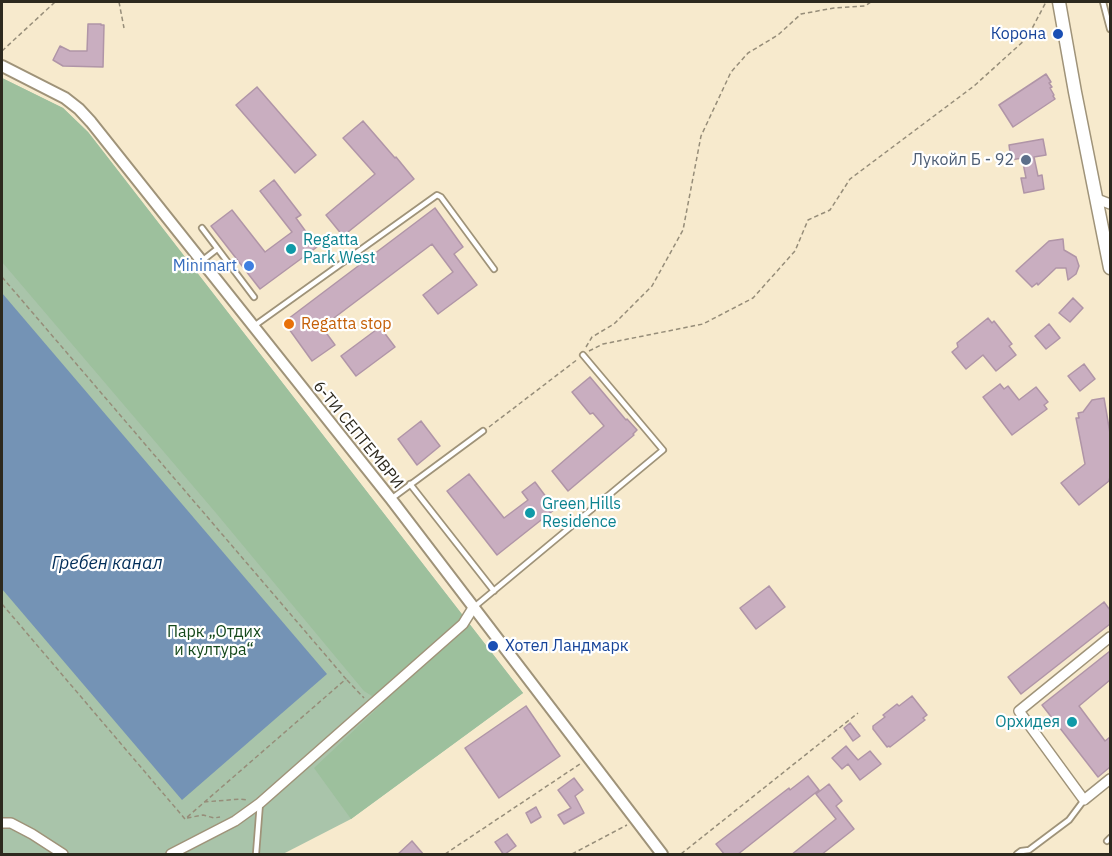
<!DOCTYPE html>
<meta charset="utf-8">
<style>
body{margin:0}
#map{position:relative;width:1112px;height:856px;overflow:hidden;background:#f7eacd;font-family:"IBM Plex Sans",sans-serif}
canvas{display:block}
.frame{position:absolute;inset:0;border:3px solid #2d291e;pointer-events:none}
</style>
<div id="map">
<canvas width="1112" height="856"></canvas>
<div class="frame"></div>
</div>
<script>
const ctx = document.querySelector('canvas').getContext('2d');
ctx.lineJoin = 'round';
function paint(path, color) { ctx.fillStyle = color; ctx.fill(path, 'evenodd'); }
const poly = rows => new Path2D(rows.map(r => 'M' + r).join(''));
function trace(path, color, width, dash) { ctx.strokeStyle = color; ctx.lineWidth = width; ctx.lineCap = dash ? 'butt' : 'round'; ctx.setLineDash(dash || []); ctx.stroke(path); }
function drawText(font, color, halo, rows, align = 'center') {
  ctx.font = font + ' "IBM Plex Sans",sans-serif'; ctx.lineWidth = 4.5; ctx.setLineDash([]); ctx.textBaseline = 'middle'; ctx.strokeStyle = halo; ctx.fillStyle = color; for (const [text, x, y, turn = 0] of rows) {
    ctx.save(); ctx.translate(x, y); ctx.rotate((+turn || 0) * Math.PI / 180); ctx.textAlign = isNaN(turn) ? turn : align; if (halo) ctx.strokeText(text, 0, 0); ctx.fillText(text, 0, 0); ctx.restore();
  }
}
paint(poly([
 [2,78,63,108,88,132,523,693,351,819,283,854,2,854]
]), '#a9c4aa');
paint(poly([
 [2,78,63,108,88,132,523,693,351,819,314,768,383,703,364,691,216,513,2,262]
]), '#9dc09d');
paint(poly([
 [2,293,327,674,182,800,2,589]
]), '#7493b5');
const building = poly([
 [88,24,101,24,101,25,104,25,103,67,63,66,53,60,60,46,70,51,87,51,88,24],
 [1046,74,1051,82,1049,83,1052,87,1050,88,1054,95,1053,96,1055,99,1013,127,999,105,1046,74],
 [257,87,316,155,295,173,236,105,257,87],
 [363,121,395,158,396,157,414,179,343,236,326,215,375,174,343,138,363,121],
 [1043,139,1046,155,1034,157,1038,176,1042,175,1044,189,1024,193,1021,178,1026,178,1022,158,1011,160,1009,145,1043,139],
 [274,180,301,215,296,218,317,247,260,289,211,226,232,210,265,252,292,232,260,191,274,180],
 [435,208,463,247,454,254,477,285,438,314,423,295,453,272,432,244,322,327,335,345,312,361,284,322,435,208],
 [1063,239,1064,250,1076,257,1079,266,1076,274,1068,280,1066,268,1056,268,1038,285,1037,283,1032,287,1016,271,1049,241,1063,239],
 [1073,298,1083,308,1070,322,1059,313,1073,298],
 [988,318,992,323,994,321,1012,344,1009,346,1016,355,996,371,983,355,966,369,952,352,958,347,957,343,988,318],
 [1049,324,1060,338,1046,349,1035,336,1049,324],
 [380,327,395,347,356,376,341,356,380,327],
 [1084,364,1095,379,1080,391,1068,376,1084,364],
 [590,377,626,420,627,419,637,430,633,434,634,435,568,491,552,471,604,426,593,413,590,414,572,392,590,377],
 [1000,384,1004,389,1008,386,1019,400,1036,387,1048,402,1044,405,1047,409,1012,435,983,397,1000,384],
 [1104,398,1110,433,1110,477,1109,481,1079,505,1061,483,1085,464,1076,418,1079,418,1078,413,1083,412,1092,400,1104,398],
 [421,421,440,446,417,465,398,439,421,421],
 [469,474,504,518,528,500,522,492,535,482,555,509,497,555,447,491,469,474],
 [769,586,785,607,756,629,740,608,769,586],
 [1104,602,1110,610,1110,624,1021,694,1008,677,1104,602],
 [1110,651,1110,680,1079,706,1105,741,1110,737,1110,767,1098,777,1042,705,1110,651],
 [912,696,927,715,923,718,925,720,890,747,889,746,887,747,873,729,873,726,885,717,883,715,897,704,899,706,912,696],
 [526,706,560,756,499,798,465,748,526,706],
 [850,723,860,736,853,741,844,728,850,723],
 [846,746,858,760,870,751,881,764,860,780,848,764,842,769,832,758,846,746],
 [808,776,819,790,737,855,725,855,716,844,789,788,790,790,808,776],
 [574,778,583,790,575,796,584,813,564,824,558,815,571,808,558,790,574,778],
 [829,784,842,801,836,806,854,829,821,855,791,855,836,819,816,794,829,784],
 [536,807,541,817,531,823,526,813,536,807],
 [507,834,516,846,504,855,495,842,507,834],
 [412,841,424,855,397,855,412,841]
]);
paint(building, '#c9aec0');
trace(building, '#b095a7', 1.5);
const service = poly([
 [1103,2,1110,29],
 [202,228,254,297],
 [203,260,217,249],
 [254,326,437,195,441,197,494,269],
 [410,484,494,591],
 [391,499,483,431],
 [473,608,663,450,583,355],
 [1107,841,1110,838],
 [256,854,260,803],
 [1017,854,1021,851,1029,850,1069,820,1084,800]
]);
const minor = poly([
 [1097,199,1110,204],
 [1110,637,1019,711,1084,800,1110,779],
 [2,823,11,823,32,834,63,854],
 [171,854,235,821,260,803,463,624,473,608]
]);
const tertiary = poly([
 [2,66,65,98,79,109,91,122,391,499,662,854]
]);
const secondary = poly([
 [1059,2,1075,92,1110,268]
]);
trace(service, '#9f9379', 8);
trace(minor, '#9f9379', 12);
trace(tertiary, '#9f9379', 14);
trace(secondary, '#9f9379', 15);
trace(poly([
 [119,2,124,28],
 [2,51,55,2],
 [2,277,346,679,185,819,2,604],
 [586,347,592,337,614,324,652,286,683,230,701,136,731,72,748,53,778,35,801,14,834,8,865,6,871,2],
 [589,351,603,344,703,324,753,298,795,251,808,220,830,210,850,179,974,86,1027,38,1046,2],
 [489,427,578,359],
 [347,680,364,698],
 [204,802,240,799,247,800],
 [187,818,203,815,214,818,220,817],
 [445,854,580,764],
 [572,854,627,825],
 [681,854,858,713]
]), '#968d79', 1.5, [4.5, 3]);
trace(service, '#fff', 4.5);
trace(minor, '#fff', 9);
trace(tertiary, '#fff', 10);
trace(secondary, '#fff', 12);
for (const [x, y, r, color] of [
 [1058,34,6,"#1a4fb4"],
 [1026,160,6,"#5c6f8a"],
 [291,249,6,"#0f9aa8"],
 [249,266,6,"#3f7fe0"],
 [289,324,6,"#e8710a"],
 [530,513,6,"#0f9aa8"],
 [493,646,6,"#1a4fb4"],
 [1072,722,6,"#0f9aa8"]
]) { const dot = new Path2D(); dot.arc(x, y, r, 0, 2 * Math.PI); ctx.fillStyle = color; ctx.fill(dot); trace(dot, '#fff', 2); }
drawText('16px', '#164399', '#fff', [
 ["Корона",1046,34],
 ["Хотел Ландмарк",505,646,"left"]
], 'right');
drawText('16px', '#4e5e75', '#fff', [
 ["Лукойл Б - 92",1014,160]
], 'right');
drawText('16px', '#0d838f', '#fff', [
 ["Regatta",303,240],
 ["Park West",303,258],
 ["Green Hills",542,504],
 ["Residence",542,522],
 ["Орхидея",1060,722,"right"]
], 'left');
drawText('16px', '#366cbe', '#fff', [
 ["Minimart",237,266]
], 'right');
drawText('16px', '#c56008', '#fff', [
 ["Regatta stop",301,324]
], 'left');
drawText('16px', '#2d291e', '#fff', [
 ["6-ТИ СЕПТЕМВРИ",358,435,51]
]);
drawText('16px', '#15491b', '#fff', [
 ["Парк „Отдих",214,632],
 ["и култура“",214,650]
]);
drawText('italic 18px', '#002d59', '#fff', [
 ["Гребен канал",107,564]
]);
</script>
